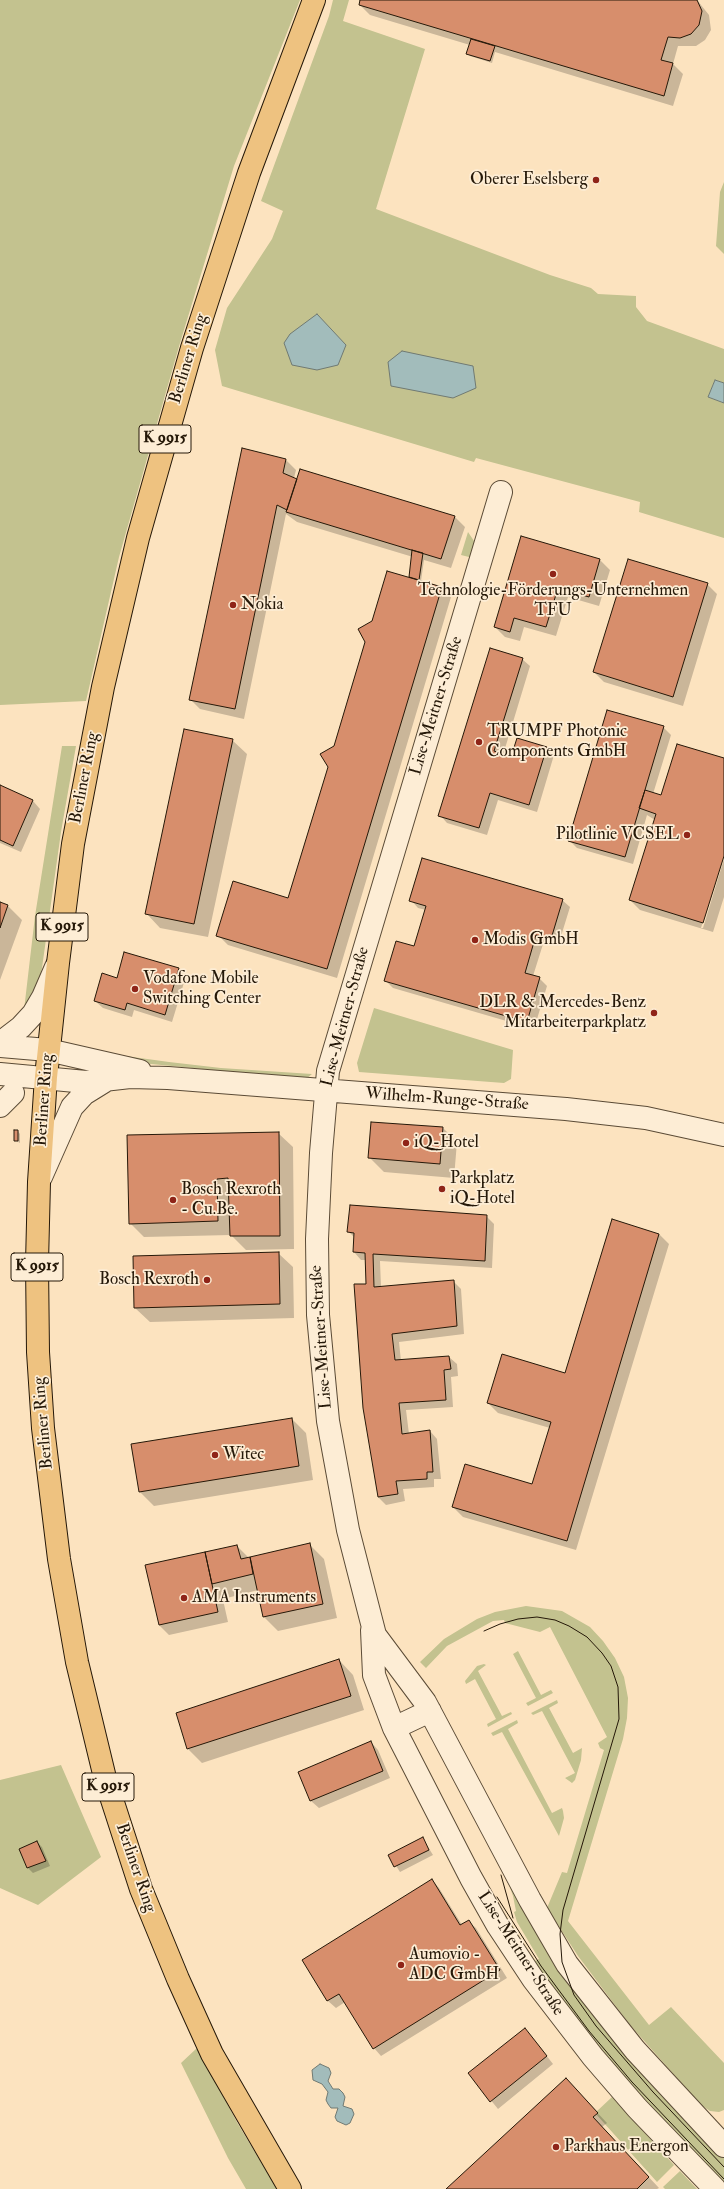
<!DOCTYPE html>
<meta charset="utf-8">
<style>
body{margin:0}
canvas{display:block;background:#fce3bf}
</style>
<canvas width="724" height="2189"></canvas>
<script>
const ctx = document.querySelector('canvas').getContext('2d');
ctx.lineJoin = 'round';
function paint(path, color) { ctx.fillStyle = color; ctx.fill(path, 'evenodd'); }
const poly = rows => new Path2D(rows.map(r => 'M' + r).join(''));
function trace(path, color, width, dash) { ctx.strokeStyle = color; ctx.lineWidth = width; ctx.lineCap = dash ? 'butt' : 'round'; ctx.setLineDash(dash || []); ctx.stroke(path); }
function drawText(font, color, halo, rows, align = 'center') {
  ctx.font = font + ' "IM FELL Double Pica",serif'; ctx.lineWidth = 3.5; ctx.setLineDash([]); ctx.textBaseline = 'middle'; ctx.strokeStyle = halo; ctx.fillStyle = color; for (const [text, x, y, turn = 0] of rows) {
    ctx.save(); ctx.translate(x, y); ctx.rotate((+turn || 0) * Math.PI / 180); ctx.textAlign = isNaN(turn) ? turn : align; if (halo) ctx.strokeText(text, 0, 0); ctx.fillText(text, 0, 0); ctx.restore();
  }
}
paint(poly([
 [0,0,300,0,234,166,180,343,119,557,86,701,0,705],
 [333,0,349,0,343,21,425,49,376,209,550,275,591,288,598,294,636,296,636,307,647,321,724,349,724,383,715,380,708,397,724,403,724,538,639,512,640,502,476,458,474,462,222,386,215,350,227,308,272,239,283,211,261,201,329,16],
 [724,182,724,254,716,246,720,192],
 [468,532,474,541,473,558,461,555],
 [62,746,76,746,61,832,41,975,38,985,24,1010,35,916],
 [374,1008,513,1050,511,1079,504,1083,359,1072,357,1063],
 [84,1047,90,1050,111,1054,169,1062,221,1068,312,1074,306,1079,110,1060,81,1052],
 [526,1606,562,1611,590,1627,603,1641,615,1658,624,1677,628,1698,627,1718,623,1739,568,1921,649,2025,671,2007,724,2063,724,2110,719,2112,710,2111,701,2105,630,2025,578,1956,547,1908,562,1872,567,1873,604,1750,600,1748,598,1743,607,1737,550,1627,540,1632,505,1623,504,1620,493,1621,447,1646,426,1668,420,1662,444,1639,477,1619,495,1612],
 [518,1651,541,1695,551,1690,553,1693,528,1706,526,1703,536,1698,513,1654],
 [484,1664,486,1665,478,1671,502,1716,511,1712,512,1714,488,1727,487,1724,496,1719,475,1679,466,1684,465,1681,477,1666],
 [557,1700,558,1703,549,1708,573,1753,582,1748,581,1760,575,1780,572,1783,565,1778,575,1773,542,1711,533,1715,531,1713],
 [517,1720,518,1723,508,1729,552,1813,562,1808,563,1811,564,1818,559,1836,502,1732,493,1736,491,1733],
 [61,1765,101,1857,38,1905,0,1888,0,1780],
 [506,1876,724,2152,724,2189,596,2055,504,1917,506,1916,535,1961,539,1959,517,1922,514,1912,516,1911,513,1896],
 [197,2048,238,2124,277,2189,246,2189,228,2158,181,2063],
 [612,2097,674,2165,657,2182,595,2113],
 [680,2171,697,2189,665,2189,663,2187]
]), '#c3c28f');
const water = poly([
 [317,314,346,345,338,365,317,370,292,365,284,343,290,334,317,314],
 [402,351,473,366,476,388,453,398,391,386,388,362,402,351],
 [715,380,724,383,724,403,708,397,715,380],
 [320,2064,329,2068,331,2073,328,2081,333,2089,339,2089,343,2093,345,2097,343,2106,352,2109,354,2114,350,2123,346,2125,337,2121,335,2117,338,2108,331,2108,328,2104,326,2100,328,2092,322,2084,313,2080,312,2070,320,2064]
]);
paint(water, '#a2bcbb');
trace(water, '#707a73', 1);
paint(poly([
 [361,0,697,0,709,15,711,30,705,40,696,46,678,46,673,64,683,74,673,106,495,52,492,63,470,56,468,54,470,45,370,15,360,5],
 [286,460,296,470,294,478,455,517,465,527,451,568,424,560,421,581,441,587,451,597,337,978,228,945,218,935,289,899,373,622,412,579,410,576,413,557,297,522,286,514,244,719,200,709,190,699],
 [600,560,610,570,599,606,568,597,556,636,524,627,520,641,505,637,495,627],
 [707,584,717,594,683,706,604,682,594,672],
 [522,659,530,666,503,755,512,758,517,739,547,748,554,755,537,812,498,800,487,835,447,823,440,815],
 [663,727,671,735,653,794,662,796,724,759,724,853,701,928,703,928,724,859,724,897,713,932,640,910,630,900,655,820,647,815,633,864,577,848,570,841],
 [232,740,247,754,208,937,160,928,146,913],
 [0,786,33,801,40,809,21,852,0,843],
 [411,900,562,900,570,907,558,946,544,941,533,976,539,978,547,986,534,1029,393,988,386,981,415,947,426,910,418,908],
 [0,903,8,906,22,920,0,980],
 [178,969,186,976,172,1022,134,1010,132,1017,103,1008,95,1001,117,979],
 [443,1128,457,1142,454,1178,384,1172,370,1158],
 [18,1131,20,1134,20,1143,15,1140],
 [278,1133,293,1147,294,1249,246,1250,231,1235,144,1237,130,1223],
 [486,1216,494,1224,492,1268,380,1261,381,1287,453,1281,461,1289,464,1334,399,1342,401,1361,449,1357,457,1364,458,1376,451,1377,453,1407,406,1410,409,1434,430,1431,437,1439,441,1479,434,1479,434,1487,403,1489,405,1501,386,1505,378,1497,364,1408,367,1260,361,1260,354,1252,355,1238,348,1231],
 [659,1234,669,1244,576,1550,463,1517,453,1507,533,1485,550,1428,498,1413,488,1403,566,1374],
 [278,1253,293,1267,294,1318,150,1322,135,1308],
 [292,1419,306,1433,313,1480,154,1506,140,1492],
 [310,1545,324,1559,337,1618,278,1631,264,1617,258,1590,227,1598,221,1591,228,1622,169,1635,159,1625,146,1566,237,1546,249,1558],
 [339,1660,353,1675,364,1710,202,1763,188,1749],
 [371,1742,378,1750,390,1778,319,1808,311,1801,300,1773],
 [423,1839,433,1855,400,1872,389,1855],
 [37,1842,42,1847,50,1866,33,1873,28,1868,20,1849],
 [432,1880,439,1888,462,1925,468,1921,476,1928,507,1978,381,2056,374,2048,345,2002,336,2008,328,2001,303,1960],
 [532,2037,553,2064,498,2109,469,2073],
 [575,2089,607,2123,602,2127,659,2188,657,2189,447,2189]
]), '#0003');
const building = poly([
 [360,0,697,0,702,11,699,25,691,34,680,38,668,37,661,60,673,63,664,96,359,5,360,0],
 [471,39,495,46,490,61,466,54,471,39],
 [242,448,286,459,283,473,297,479,287,510,277,505,235,709,189,700,242,448],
 [300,469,455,516,441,559,286,512,300,469],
 [521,536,600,559,589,597,558,588,546,627,514,618,510,632,494,627,521,536],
 [412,550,423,553,419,580,409,577,412,550],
 [628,559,708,583,673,697,593,672,628,559],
 [387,571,442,587,327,969,216,936,233,881,288,898,328,767,320,754,334,746,365,642,358,629,372,621,387,571],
 [490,648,523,658,494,751,511,757,517,738,547,747,529,805,490,793,479,828,438,816,490,648],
 [607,710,664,726,625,857,568,841,607,710],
 [184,729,233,739,194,924,145,914,184,729],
 [677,744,724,758,724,856,703,923,629,900,656,814,639,808,645,790,661,795,677,744],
 [0,785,33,800,13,846,0,840,0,785],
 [422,858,563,899,551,939,536,935,525,973,540,977,527,1022,384,981,396,941,414,946,426,906,409,901,422,858],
 [0,902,8,905,0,928,0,902],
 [124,952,179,968,165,1015,127,1003,125,1010,94,1001,102,973,117,978,124,952],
 [371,1122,443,1127,440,1164,368,1158,371,1122],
 [14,1130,18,1130,18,1141,14,1141,14,1130],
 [279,1132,280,1236,230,1236,228,1178,217,1179,218,1221,129,1224,127,1135,279,1132],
 [350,1205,487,1215,485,1261,373,1254,374,1287,454,1280,457,1326,392,1334,395,1360,449,1356,451,1369,444,1370,446,1400,399,1403,402,1434,430,1430,433,1472,427,1472,427,1479,396,1481,398,1494,378,1497,363,1408,354,1284,366,1284,365,1253,353,1252,354,1233,347,1232,350,1205],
 [612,1219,659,1234,567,1541,452,1507,465,1464,532,1484,551,1422,487,1403,502,1354,565,1373,612,1219],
 [279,1252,280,1304,134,1308,133,1256,279,1252],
 [292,1418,299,1466,139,1492,131,1444,292,1418],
 [310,1543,323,1604,263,1617,250,1557,310,1543],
 [237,1545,241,1559,250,1557,253,1574,212,1584,205,1552,237,1545],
 [205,1552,218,1612,159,1625,145,1565,205,1552],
 [339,1659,351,1696,187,1749,176,1713,339,1659],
 [371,1741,383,1771,310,1801,298,1772,371,1741],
 [423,1837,429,1850,394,1867,388,1855,423,1837],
 [37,1841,46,1861,27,1868,19,1849,37,1841],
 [432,1879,460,1925,469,1920,500,1970,373,2049,339,1994,327,2001,302,1960,432,1879],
 [525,2028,547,2056,490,2102,468,2073,525,2028],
 [566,2078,598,2113,593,2117,649,2177,637,2189,446,2189,566,2078]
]);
paint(building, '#d78e6c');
trace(building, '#251808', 1);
const minor = poly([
 [501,492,328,1071,321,1153,317,1239,318,1315,328,1421,348,1530,375,1635,425,1702,530,1900,567,1964,635,2050,724,2146],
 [0,1043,21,1027,33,1014,43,997,56,967],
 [0,1046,48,1050,140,1071],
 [0,1074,86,1082,130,1077,168,1078,566,1109,646,1118,724,1135],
 [0,1106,13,1093],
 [41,1177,72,1107,84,1094,105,1081],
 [372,1630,374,1675,394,1728,471,1878,498,1926,533,1979,593,2057,637,2108,715,2189],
 [394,1728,430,1711]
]);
const major = poly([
 [290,2189,212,2054,178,1979,141,1889,105,1778,77,1662,59,1559,43,1428,38,1352,37,1263,39,1182,46,1077,58,963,73,844,103,687,138,538,192,348,249,173,314,0]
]);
trace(minor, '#5b4b36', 24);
trace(major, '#251808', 24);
trace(minor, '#fdedd5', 22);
trace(major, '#eec280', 22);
trace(poly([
 [484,1631,500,1624,518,1619,537,1617,555,1620,569,1626,587,1637,602,1653,611,1666,618,1687,619,1719,563,1910,560,1934,562,1962,574,1995,596,2026,653,2092,724,2167],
 [501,1875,513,1918],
 [497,1897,541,1966,589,2031,632,2082,724,2179]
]), '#251808', 1);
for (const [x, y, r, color] of [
 [596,180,4,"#8f2418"],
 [553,574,4,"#8f2418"],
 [233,605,4,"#8f2418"],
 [479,742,4,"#8f2418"],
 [687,835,4,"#8f2418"],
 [475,940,4,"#8f2418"],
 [135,989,4,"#8f2418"],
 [654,1013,4,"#8f2418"],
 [406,1143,4,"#8f2418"],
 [442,1189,4,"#8f2418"],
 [173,1200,4,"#8f2418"],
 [207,1280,4,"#8f2418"],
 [215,1455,4,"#8f2418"],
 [184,1598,4,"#8f2418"],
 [401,1965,4,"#8f2418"],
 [556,2147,4,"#8f2418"]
]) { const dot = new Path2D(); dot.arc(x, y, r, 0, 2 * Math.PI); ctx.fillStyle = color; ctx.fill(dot); trace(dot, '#fdedd5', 1.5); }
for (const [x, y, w] of [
 [165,439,52],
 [62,927,52],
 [37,1267,52],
 [108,1787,52]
]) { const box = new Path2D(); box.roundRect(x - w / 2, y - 14, w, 28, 3); ctx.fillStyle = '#fdedd5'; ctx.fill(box); trace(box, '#251808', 1); }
drawText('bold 16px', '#251808', null, [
 ["K 9915",165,439],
 ["K 9915",62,927],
 ["K 9915",37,1267],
 ["K 9915",108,1787]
]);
drawText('17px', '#251808', '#fdedd5', [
 ["Oberer Eselsberg",588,180,"right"],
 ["Technologie-Förderungs-Unternehmen",553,591,"center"],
 ["TFU",553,611,"center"],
 ["Nokia",241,605],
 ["TRUMPF Photonic",487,732],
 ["Components GmbH",487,752],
 ["Pilotlinie VCSEL",679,835,"right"],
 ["Modis GmbH",483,940],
 ["Vodafone Mobile",143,979],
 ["Switching Center",143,999],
 ["DLR & Mercedes-Benz",646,1003,"right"],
 ["Mitarbeiterparkplatz",646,1023,"right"],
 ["iQ-Hotel",414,1143],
 ["Parkplatz",450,1179],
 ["iQ-Hotel",450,1199],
 ["Bosch Rexroth",181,1190],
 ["- Cu.Be.",181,1210],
 ["Bosch Rexroth",199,1280,"right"],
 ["Witec",223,1455],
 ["AMA Instruments",192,1598],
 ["Aumovio -",409,1955],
 ["ADC GmbH",409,1975],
 ["Parkhaus Energon",564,2147]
], 'left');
drawText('17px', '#251808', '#fdedd5', [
 ["Berliner Ring",189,359,-73],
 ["Lise-Meitner-Straße",437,706,-73],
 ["Berliner Ring",85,778,-79],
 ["Lise-Meitner-Straße",346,1017,-75],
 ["Berliner Ring",45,1100,-86],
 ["Wilhelm-Runge-Straße",447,1100,4],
 ["Lise-Meitner-Straße",322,1337,-94],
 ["Berliner Ring",44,1423,-95],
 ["Berliner Ring",135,1868,71],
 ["Lise-Meitner-Straße",520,1954,57]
]);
</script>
